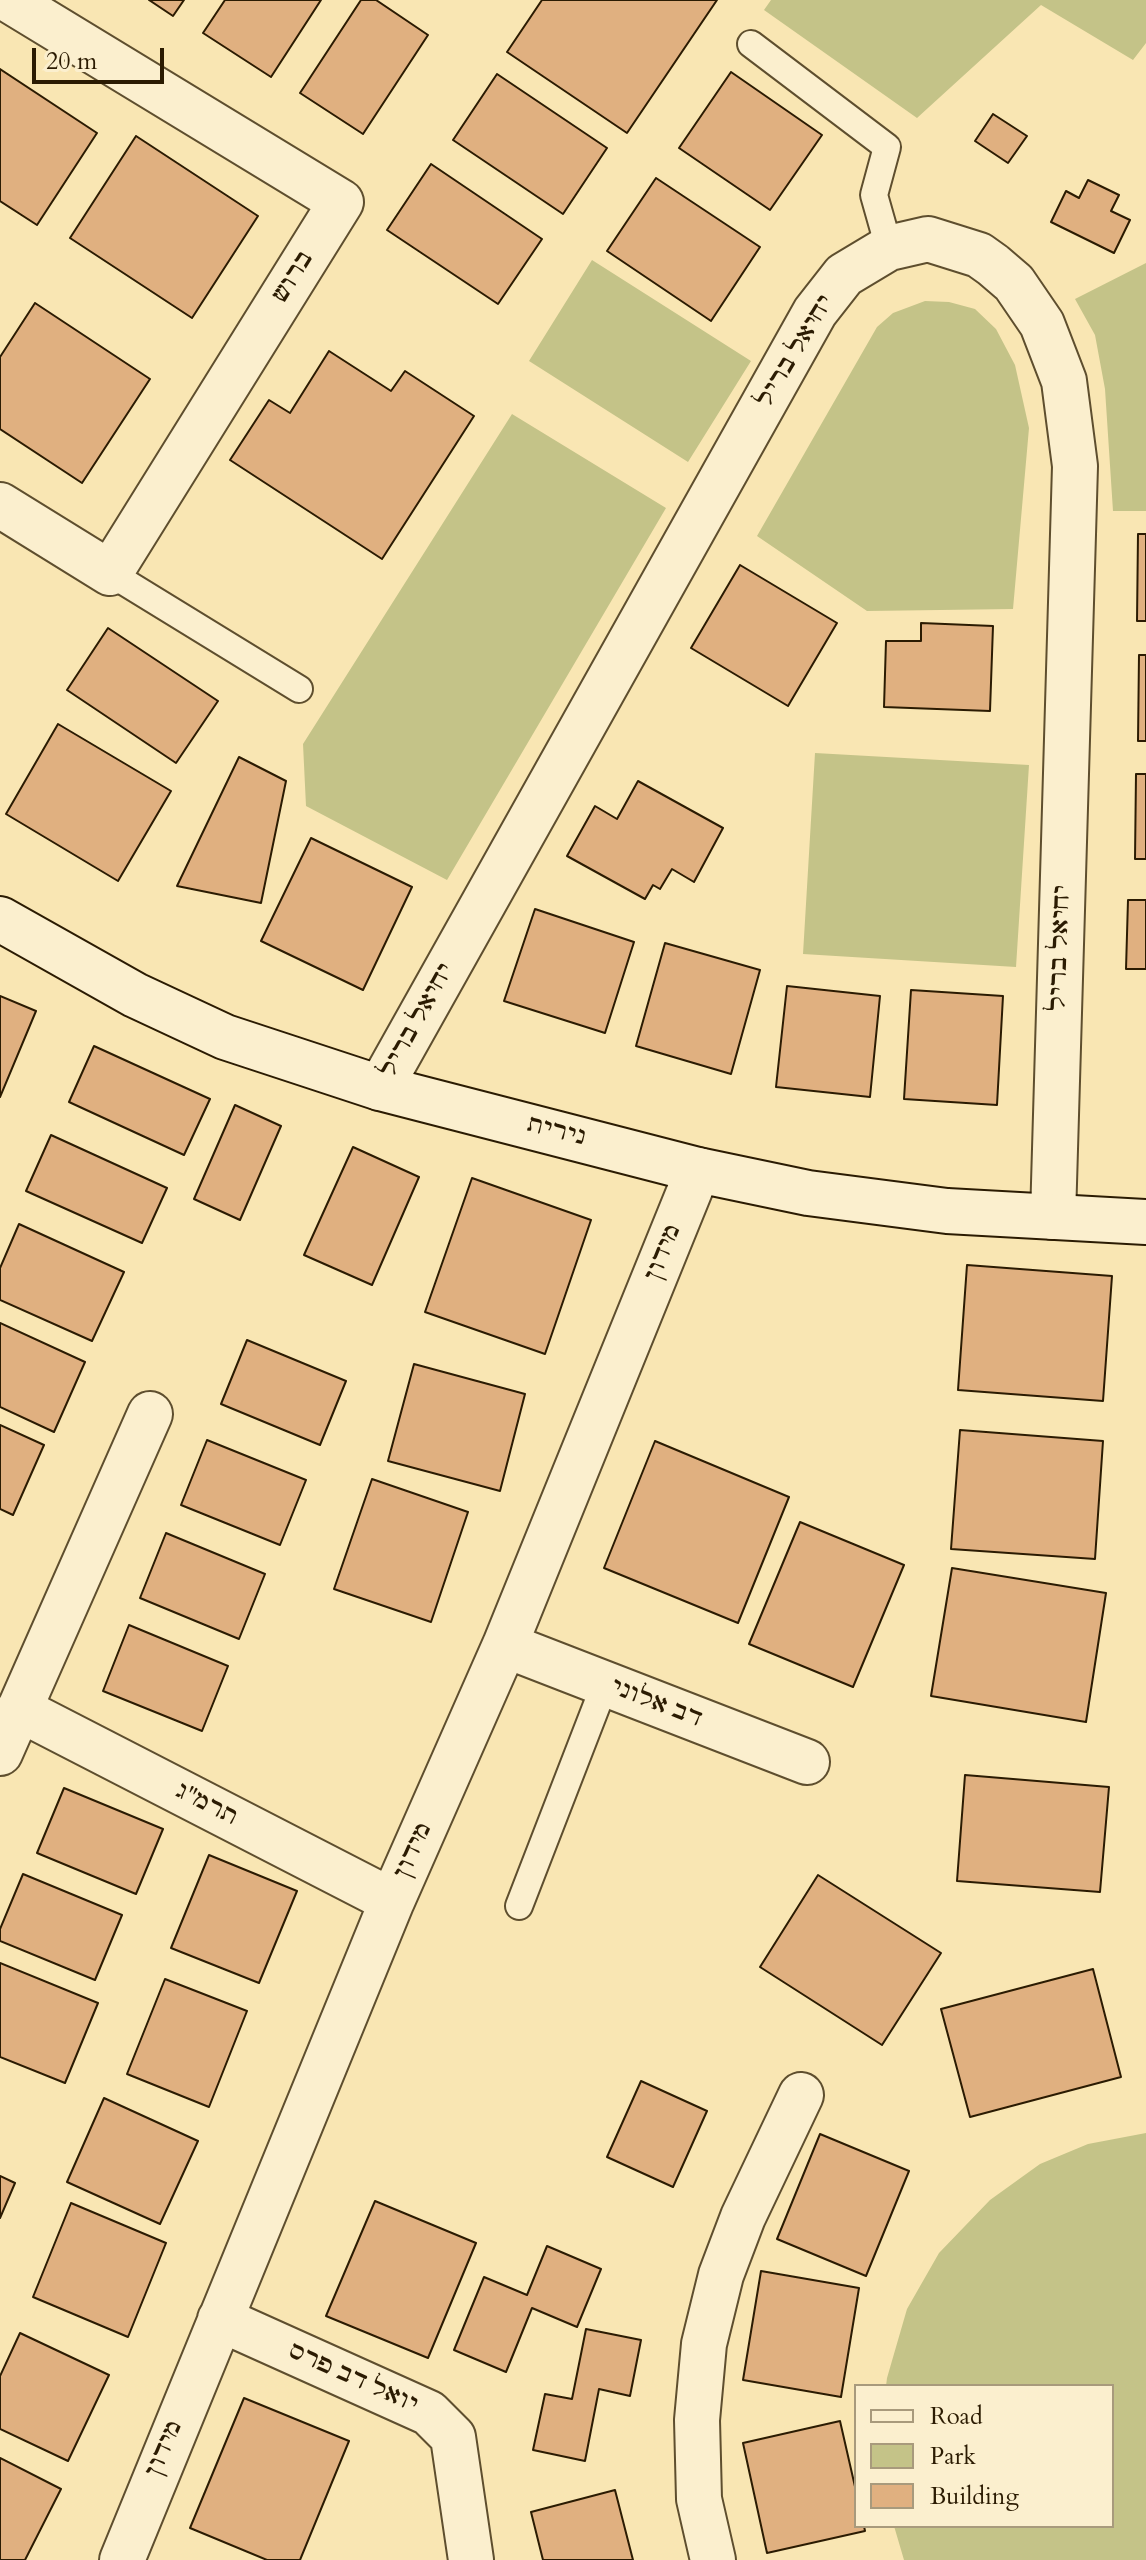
<!DOCTYPE html>
<meta charset="utf-8">
<style>
body{margin:0}
#map{position:relative;width:1146px;height:2560px;overflow:hidden;background:#f9e6b3;font-family:Cardo,serif}
canvas{display:block}
.legend{position:absolute;left:854px;top:2384px;width:260px;height:144px;box-sizing:border-box;background:#fbefce;border:2px solid #a89a7c;margin:0;padding:10px 14px;list-style:none;font-size:24px;color:#2b1b02}
.legend li{display:flex;align-items:center;gap:16px;height:40px}
.legend b{width:40px;border:2px solid #a89a7c}
.scale{position:absolute;left:32px;top:48px;width:132px;height:36px;box-sizing:border-box;border:4px solid #2b1b02;border-top:0;padding-left:10px;font-size:24px;line-height:28px;white-space:nowrap;color:#2b1b02;-webkit-text-stroke:6px #fbefce;paint-order:stroke}
</style>
<div id="map">
<canvas width="1146" height="2560"></canvas>
<ul class="legend">
<li><b style="height:10px;background:#fbefce"></b>Road</li>
<li><b style="height:22px;background:#c4c388"></b>Park</li>
<li><b style="height:22px;background:#e0b080"></b>Building</li>
</ul>
<div class="scale">20 m</div>
</div>
<script>
const ctx = document.querySelector('canvas').getContext('2d');
ctx.lineJoin = 'round';
function paint(path, color) { ctx.fillStyle = color; ctx.fill(path, 'evenodd'); }
const poly = rows => new Path2D(rows.map(r => 'M' + r).join(''));
function trace(path, color, width, dash) { ctx.strokeStyle = color; ctx.lineWidth = width; ctx.lineCap = dash ? 'butt' : 'round'; ctx.setLineDash(dash || []); ctx.stroke(path); }
function drawText(font, color, halo, rows, align = 'center') {
  ctx.font = font + ' Cardo,"Frank Ruhl Libre",serif'; ctx.lineWidth = 6; ctx.setLineDash([]); ctx.textBaseline = 'middle'; ctx.strokeStyle = halo; ctx.fillStyle = color; for (const [text, x, y, turn = 0] of rows) {
    ctx.save(); ctx.translate(x, y); ctx.rotate((+turn || 0) * Math.PI / 180); ctx.textAlign = isNaN(turn) ? turn : align; if (halo) ctx.strokeText(text, 0, 0); ctx.fillText(text, 0, 0); ctx.restore();
  }
}
paint(poly([
 [771,0,1146,0,1146,43,1133,60,1041,5,917,118,764,10],
 [592,260,751,361,688,462,529,361],
 [1146,263,1146,511,1113,511,1105,389,1095,335,1075,299],
 [925,301,949,302,975,309,996,329,1015,365,1029,428,1013,609,867,611,757,536,877,327,893,313],
 [512,414,666,508,447,880,306,806,303,744],
 [815,753,1029,765,1016,967,803,954],
 [1146,2133,1146,2560,904,2560,894,2526,1112,2526,1112,2386,886,2386,887,2378,907,2309,939,2253,990,2200,1040,2164,1088,2144]
]), '#c4c388');
const building = poly([
 [149,0,184,0,173,16,149,0],
 [225,0,321,0,271,77,203,33,225,0],
 [361,0,376,0,428,35,363,134,300,93,361,0],
 [542,0,717,0,627,133,507,52,542,0],
 [0,69,97,133,37,225,0,201,0,69],
 [731,72,822,135,770,210,679,148,731,72],
 [497,74,607,148,563,214,453,140,497,74],
 [993,114,1027,136,1008,163,975,141,993,114],
 [136,136,258,216,192,318,70,238,136,136],
 [431,164,542,239,498,304,387,230,431,164],
 [656,178,760,247,711,321,607,251,656,178],
 [1088,180,1119,195,1111,211,1130,220,1114,253,1051,222,1066,191,1079,198,1088,180],
 [35,303,150,379,82,483,0,429,0,357,35,303],
 [329,351,391,391,405,371,474,416,382,559,230,460,269,400,290,413,329,351],
 [1138,534,1146,534,1146,621,1137,621,1138,534],
 [740,565,837,623,788,706,691,648,740,565],
 [921,623,993,626,990,711,884,707,886,641,921,641,921,623],
 [108,628,218,701,176,763,67,690,108,628],
 [1139,655,1146,655,1146,741,1138,741,1139,655],
 [58,724,171,791,118,881,6,814,58,724],
 [239,757,286,781,261,903,177,886,239,757],
 [1136,774,1146,774,1146,859,1135,859,1136,774],
 [638,781,723,828,694,882,672,869,660,889,653,885,645,899,567,856,595,806,617,819,638,781],
 [311,838,412,887,363,990,261,941,311,838],
 [1128,900,1146,900,1146,969,1126,969,1128,900],
 [535,909,634,942,605,1033,504,1001,535,909],
 [665,943,760,970,731,1074,636,1046,665,943],
 [787,986,880,996,870,1097,776,1087,787,986],
 [911,990,1003,996,997,1105,904,1099,911,990],
 [0,996,36,1011,0,1097,0,996],
 [94,1046,210,1099,184,1155,69,1102,94,1046],
 [235,1105,281,1126,240,1220,194,1199,235,1105],
 [51,1135,167,1188,142,1243,26,1191,51,1135],
 [353,1147,419,1177,372,1285,304,1255,353,1147],
 [472,1178,591,1220,545,1354,425,1312,472,1178],
 [19,1224,124,1272,92,1341,0,1300,0,1268,19,1224],
 [967,1265,1112,1276,1103,1401,958,1390,967,1265],
 [0,1323,85,1362,54,1432,0,1407,0,1323],
 [247,1340,346,1381,320,1445,221,1404,247,1340],
 [414,1364,525,1394,500,1491,388,1461,414,1364],
 [0,1425,44,1445,13,1515,0,1509,0,1425],
 [960,1430,1103,1441,1095,1559,951,1549,960,1430],
 [207,1440,306,1480,280,1545,181,1505,207,1440],
 [655,1441,789,1497,738,1623,604,1568,655,1441],
 [372,1479,468,1512,431,1622,334,1589,372,1479],
 [800,1522,904,1565,853,1687,749,1644,800,1522],
 [166,1533,265,1574,239,1639,140,1598,166,1533],
 [952,1568,1106,1593,1086,1722,931,1696,952,1568],
 [129,1625,228,1666,202,1731,103,1691,129,1625],
 [965,1775,1109,1787,1100,1892,957,1881,965,1775],
 [64,1788,163,1829,136,1894,37,1853,64,1788],
 [209,1855,297,1891,259,1983,171,1948,209,1855],
 [23,1874,122,1915,95,1980,0,1941,0,1929,23,1874],
 [818,1875,941,1953,882,2045,760,1967,818,1875],
 [0,1963,98,2003,65,2083,0,2057,0,1963],
 [1093,1969,1121,2077,970,2117,941,2009,1093,1969],
 [165,1979,247,2011,209,2107,127,2074,165,1979],
 [641,2081,707,2111,673,2187,607,2157,641,2081],
 [104,2098,198,2141,160,2224,67,2182,104,2098],
 [820,2134,909,2171,866,2276,777,2239,820,2134],
 [0,2176,15,2183,0,2218,0,2176],
 [375,2201,476,2243,428,2358,326,2316,375,2201],
 [71,2203,166,2243,128,2337,33,2297,71,2203],
 [547,2246,601,2269,577,2327,532,2308,506,2372,454,2350,484,2277,527,2295,547,2246],
 [761,2271,859,2288,841,2397,743,2380,761,2271],
 [586,2329,641,2340,630,2396,599,2389,585,2461,533,2450,545,2394,572,2399,586,2329],
 [20,2333,109,2375,68,2461,0,2429,0,2376,20,2333],
 [244,2398,349,2441,300,2560,267,2560,190,2528,244,2398],
 [840,2421,856,2491,856,2526,864,2526,865,2531,767,2553,743,2443,840,2421],
 [0,2458,61,2489,25,2560,0,2560,0,2458],
 [615,2490,633,2560,543,2560,531,2512,615,2490]
]);
paint(building, '#e0b080');
trace(building, '#2b1b02', 2);
const lane = poly([
 [751,44,887,147,874,195,889,248],
 [110,573,299,689],
 [519,1906,605,1684]
]);
const street = poly([
 [0,505,110,573,341,202,9,0],
 [380,1088,815,312,844,275,889,248,928,239,979,255,993,265,1014,283,1042,324,1064,381,1075,466,1053,1217],
 [505,1645,807,1762],
 [19,1709,392,1901],
 [0,1753,150,1414],
 [220,2319,429,2413,453,2437,471,2560],
 [122,2560,392,1901,505,1645,698,1170],
 [713,2560,699,2499,697,2420,704,2344,721,2275,743,2217,801,2095]
]);
const secondary = poly([
 [0,919,135,995,225,1037,380,1088,698,1170,808,1193,947,1211,1146,1222]
]);
trace(lane, '#5e4e2e', 30);
trace(street, '#5e4e2e', 48);
trace(secondary, '#2b1b02', 48);
trace(lane, '#fbefce', 26);
trace(street, '#fbefce', 44);
trace(secondary, '#fbefce', 44);
drawText('24px', '#2b1b02', '#fbefce', [
 ["ברוש",294,277,-58],
 ["יחיאל בריל",796,352,-59],
 ["יחיאל בריל",1061,948,-88],
 ["יחיאל בריל",418,1021,-61],
 ["נירית",556,1132,14],
 ["מידון",664,1253,-68],
 ["דב אלוני",656,1704,21],
 ["תרמ\"ג",206,1805,27],
 ["מידון",414,1851,-66],
 ["יואל דב פרס",353,2379,24],
 ["מידון",165,2449,-67]
]);
</script>
